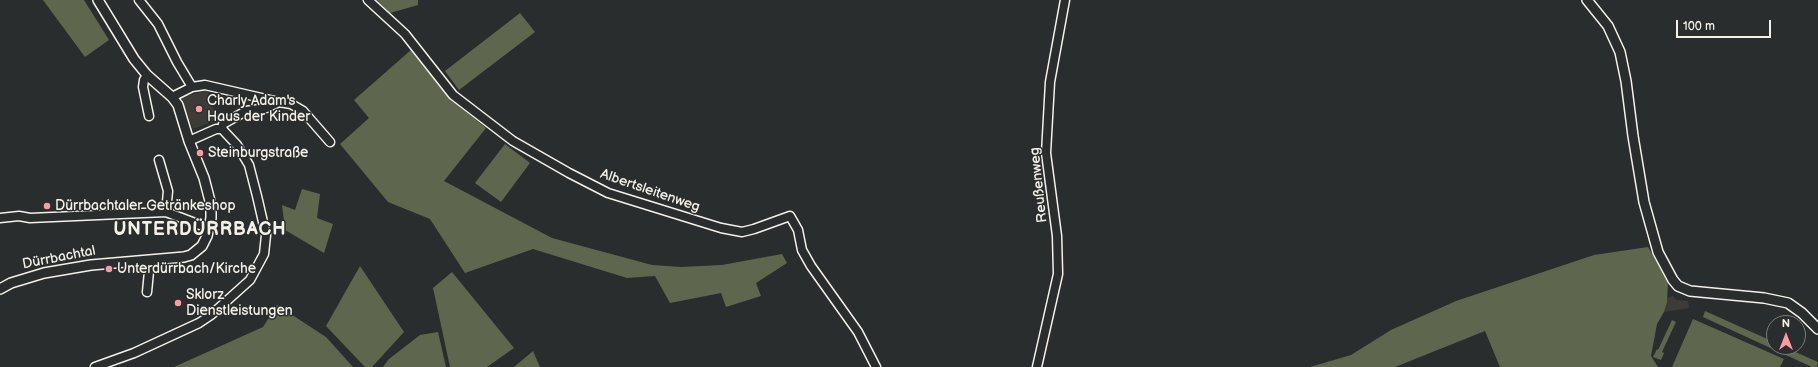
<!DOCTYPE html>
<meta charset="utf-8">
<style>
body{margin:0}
#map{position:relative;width:1818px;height:367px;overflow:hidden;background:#2a2d2e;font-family:"Balsamiq Sans",sans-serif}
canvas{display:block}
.north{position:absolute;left:1766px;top:315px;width:40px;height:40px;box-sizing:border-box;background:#2a2d2e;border:1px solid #7b7b78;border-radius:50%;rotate:0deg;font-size:11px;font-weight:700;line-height:16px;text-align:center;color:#f4f1e8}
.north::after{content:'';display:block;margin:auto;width:14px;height:18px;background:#ff9aa2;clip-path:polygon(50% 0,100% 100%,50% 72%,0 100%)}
.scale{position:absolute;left:1676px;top:20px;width:95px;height:18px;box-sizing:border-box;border:2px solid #f4f1e8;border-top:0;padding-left:5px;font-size:12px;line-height:14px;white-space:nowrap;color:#f4f1e8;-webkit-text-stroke:3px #2a2d2e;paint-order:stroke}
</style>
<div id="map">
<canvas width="1818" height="367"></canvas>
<div class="north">N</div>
<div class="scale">100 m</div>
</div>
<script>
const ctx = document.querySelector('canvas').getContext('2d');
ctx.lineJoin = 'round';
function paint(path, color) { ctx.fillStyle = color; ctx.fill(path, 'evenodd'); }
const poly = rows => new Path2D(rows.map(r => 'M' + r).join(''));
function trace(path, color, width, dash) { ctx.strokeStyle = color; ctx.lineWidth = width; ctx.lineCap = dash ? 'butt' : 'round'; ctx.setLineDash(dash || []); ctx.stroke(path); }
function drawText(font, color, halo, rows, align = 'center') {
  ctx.font = font + ' "Balsamiq Sans",sans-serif'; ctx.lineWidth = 3; ctx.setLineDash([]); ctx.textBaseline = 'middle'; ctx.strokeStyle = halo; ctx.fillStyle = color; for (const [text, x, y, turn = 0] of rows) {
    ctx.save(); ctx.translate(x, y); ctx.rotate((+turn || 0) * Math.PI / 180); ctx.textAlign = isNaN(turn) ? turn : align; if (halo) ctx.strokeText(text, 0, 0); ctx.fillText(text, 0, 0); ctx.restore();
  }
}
paint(poly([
 [207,90,217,120,193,129,181,98],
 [1673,296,1676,300,1688,301,1689,308,1664,312,1667,302,1666,298]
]), '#3c3b38');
paint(poly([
 [43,0,84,0,109,40,85,57],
 [377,0,418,0,418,5,390,13],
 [520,13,535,32,459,90,445,71],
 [411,50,450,99,486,128,444,181,552,238,652,265,681,267,722,265,782,254,787,263,756,283,761,296,726,307,721,293,670,303,655,276,627,278,533,249,465,273,430,219,388,202,340,144,369,118,354,100],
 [505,144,530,163,501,202,475,183],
 [302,189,320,194,317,218,333,224,324,253,285,230,282,205,295,210],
 [1648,247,1668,280,1667,302,1664,312,1657,324,1651,356,1658,367,1500,367,1485,331,1395,367,1310,367,1351,355,1391,330,1456,301,1594,255],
 [360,266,404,332,372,367,365,367,326,326],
 [452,272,514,348,487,367,450,367,433,288],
 [277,305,326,337,353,367,174,367,263,327],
 [1705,311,1774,342,1774,347,1784,347,1818,362,1817,367,1812,367,1703,317],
 [1693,319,1784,359,1780,367,1672,367],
 [1672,320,1676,322,1662,352,1664,353,1661,360,1653,357,1657,349,1658,350],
 [438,332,446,367,383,367,389,359,420,335],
 [533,351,540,367,514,367]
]), '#5e674d');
const minor = poly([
 [139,0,158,24,177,62,192,87],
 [368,0,405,34,453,95,513,141,569,173,608,193,721,228,742,232,754,229,790,216,798,230,802,250,811,266,858,332,876,367],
 [147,75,144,80,143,87,149,116],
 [172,97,192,87,205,85,279,102],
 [222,129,223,124,246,111,266,108,279,102,291,104,303,111,330,142],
 [159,160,168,191,166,212],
 [0,218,19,216,30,218,166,212,208,228],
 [147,292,150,261],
 [95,367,134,353,199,323,211,315,250,280,264,254,266,235,257,196,249,165,237,145,222,129,216,129,189,141],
 [1037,367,1058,274,1057,236,1046,153,1050,82,1065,0]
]);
const tertiary = poly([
 [1587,0,1608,26,1620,52,1626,81,1633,136,1644,202,1658,252,1673,280,1678,286,1690,291,1764,298,1788,303,1802,313,1818,329],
 [0,289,11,283,44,273,91,265,184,257,191,255,202,246,207,236,211,218,211,205,204,178,189,141,178,105,172,97,147,75,134,59,98,0]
]);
trace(minor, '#f4f1e8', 11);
trace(tertiary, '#f4f1e8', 12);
trace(minor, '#2a2d2e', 8);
trace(tertiary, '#2a2d2e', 9);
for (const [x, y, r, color] of [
 [199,109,4,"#ff9aa2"],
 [200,153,4,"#ff9aa2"],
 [47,206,4,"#ff9aa2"],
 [109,269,4,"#ff9aa2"],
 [178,303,4,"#ff9aa2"]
]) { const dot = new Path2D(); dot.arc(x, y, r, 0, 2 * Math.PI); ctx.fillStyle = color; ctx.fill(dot); trace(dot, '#2a2d2e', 1.5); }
drawText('14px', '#f4f1e8', '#2a2d2e', [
 ["Charly Adam's",207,101],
 ["Haus der Kinder",207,117],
 ["Steinburgstraße",208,153],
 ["Dürrbachtaler Getränkeshop",55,206],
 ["Unterdürrbach/Kirche",117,269],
 ["Sklorz",186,295],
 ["Dienstleistungen",186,311]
], 'left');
drawText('14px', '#f4f1e8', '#2a2d2e', [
 ["Reußenweg",1039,185,-96],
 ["Albertsleitenweg",650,191,19],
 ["Dürrbachtal",59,258,-11]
]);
ctx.letterSpacing = '1px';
drawText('bold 18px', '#f4f1e8', '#2a2d2e', [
 ["UNTERDÜRRBACH",200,230]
]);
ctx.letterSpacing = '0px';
</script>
